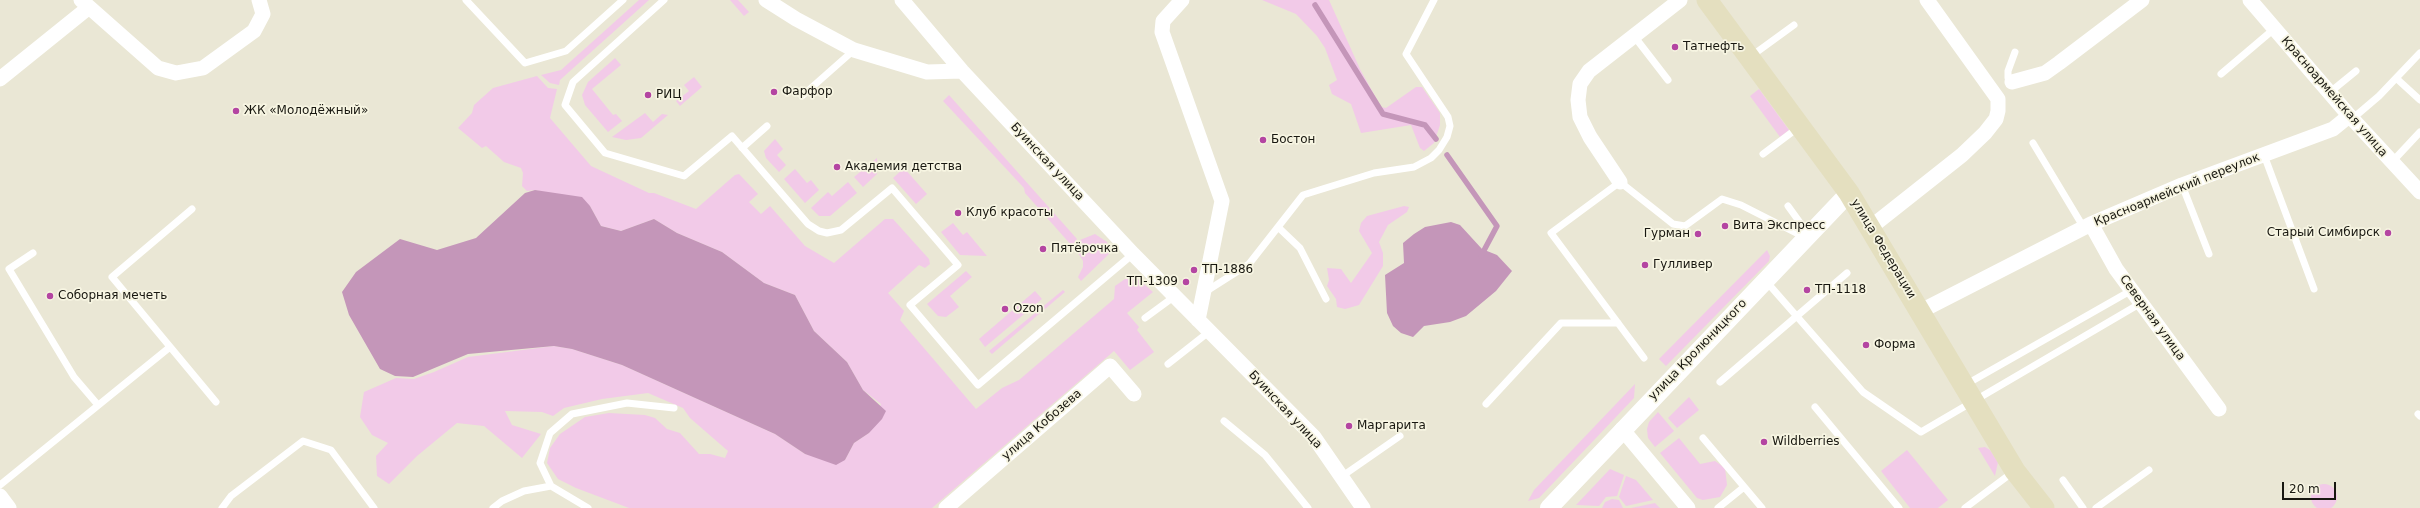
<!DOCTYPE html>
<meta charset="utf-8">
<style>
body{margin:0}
#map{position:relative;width:2420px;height:508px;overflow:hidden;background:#eae7d5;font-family:"DejaVu Sans",sans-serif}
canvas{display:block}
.scale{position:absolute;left:2282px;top:482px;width:54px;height:18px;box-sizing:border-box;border:2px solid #181710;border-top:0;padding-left:5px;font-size:12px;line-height:14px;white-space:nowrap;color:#181710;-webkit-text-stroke:3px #f7f5e2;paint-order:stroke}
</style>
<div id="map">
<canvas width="2420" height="508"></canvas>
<div class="scale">20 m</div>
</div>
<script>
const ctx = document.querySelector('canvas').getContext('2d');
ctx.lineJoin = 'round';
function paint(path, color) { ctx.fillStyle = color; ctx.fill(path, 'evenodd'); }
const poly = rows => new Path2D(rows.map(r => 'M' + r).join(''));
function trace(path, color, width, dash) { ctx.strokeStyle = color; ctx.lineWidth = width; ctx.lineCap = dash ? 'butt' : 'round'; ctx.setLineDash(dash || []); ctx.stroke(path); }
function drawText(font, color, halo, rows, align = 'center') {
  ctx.font = font + ' "DejaVu Sans",sans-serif'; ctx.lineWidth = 3.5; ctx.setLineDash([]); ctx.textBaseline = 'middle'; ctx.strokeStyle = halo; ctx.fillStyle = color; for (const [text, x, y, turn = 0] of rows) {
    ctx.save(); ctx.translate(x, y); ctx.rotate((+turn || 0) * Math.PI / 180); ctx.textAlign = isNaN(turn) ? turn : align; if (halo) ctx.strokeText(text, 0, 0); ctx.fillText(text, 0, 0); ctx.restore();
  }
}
paint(poly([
 [639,0,649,0,560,80,559,85,550,83,541,75,561,70],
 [730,0,738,0,749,12,744,16],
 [1262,0,1329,0,1360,69,1381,107,1386,108,1416,87,1422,87,1440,113,1440,125,1434,143,1424,151,1420,148,1411,125,1361,133,1351,104,1332,94,1329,85,1337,80,1325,48,1317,36,1296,14],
 [615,58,621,65,592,89,613,115,616,114,622,121,608,132,585,105,582,95,588,82],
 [537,76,548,88,557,89,550,118,591,166,649,193,654,193,696,209,735,175,739,174,758,194,749,202,761,214,770,206,805,246,834,263,885,219,893,219,929,259,930,264,925,268,919,265,888,293,904,311,900,320,976,409,1002,388,1019,380,1114,299,1115,286,1125,279,1137,278,1153,292,1127,313,1139,327,1137,330,1154,352,1130,370,1114,351,932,508,629,508,576,488,558,479,547,463,550,448,560,434,585,417,609,413,645,415,655,418,667,429,680,433,699,454,710,454,725,458,728,451,690,418,683,408,648,393,602,399,564,408,553,416,542,412,505,411,512,425,541,434,522,458,484,426,457,423,417,456,389,484,377,476,376,456,388,443,372,435,360,417,364,392,396,378,414,379,434,372,468,357,554,346,572,349,622,365,775,434,805,454,845,460,854,443,869,433,881,404,863,390,847,362,814,331,795,295,764,283,722,252,677,233,654,219,621,231,601,226,590,206,535,190,527,191,522,186,523,173,521,168,504,162,486,146,482,148,458,128,472,113,474,105,493,88],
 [694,77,702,87,680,106,676,101,689,91,684,85],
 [1759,89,1789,130,1780,137,1750,96],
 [949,95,1077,239,1072,246,1025,193,1024,188,943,101],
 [645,113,653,122,662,114,668,115,641,138,626,140,612,137],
 [775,139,783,149,777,155,786,165,779,172,766,158,764,151],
 [877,158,877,174,863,187,854,177],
 [904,168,927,194,916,204,893,178],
 [795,169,807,183,811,180,819,190,805,203,784,179],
 [848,182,857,193,830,216,819,216,811,208,828,192,832,196],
 [1404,206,1409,207,1407,212,1388,225,1379,242,1383,253,1383,266,1359,305,1345,309,1337,307,1336,299,1327,286,1329,280,1327,268,1341,269,1351,283,1372,253,1359,231,1361,223,1367,216],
 [953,223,963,235,967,232,987,256,960,255,941,232],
 [1095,234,1107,242,1110,253,1081,281,1078,277,1083,267,1083,261,1075,248,1080,240],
 [1767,250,1770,256,1769,261,1666,366,1659,359],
 [966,271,972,277,950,296,959,307,946,317,938,316,927,304],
 [1063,290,1065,292,992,354,989,351],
 [1035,291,1042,299,985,347,979,339],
 [1635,384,1634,398,1539,498,1528,501,1534,490],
 [1689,397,1699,410,1677,428,1668,418],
 [1658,412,1674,431,1655,447,1648,438,1647,429,1649,422],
 [1679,438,1700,464,1715,461,1725,468,1727,485,1720,497,1703,500,1697,498,1660,453],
 [1985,447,1990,450,1998,462,1995,476,1978,448],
 [1907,450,1948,500,1938,508,1910,508,1881,471],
 [1610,469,1624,475,1617,496,1606,497,1599,506,1576,505],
 [1626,476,1636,480,1653,500,1626,506,1619,497],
 '2311 497a13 13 0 1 1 26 0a13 13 0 1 1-26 0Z',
 [1612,499,1619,500,1623,508,1602,508,1605,502],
 [1655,503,1660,508,1631,508]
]), '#f2cae8');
paint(poly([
 [535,190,582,197,590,206,601,226,621,231,654,219,677,233,722,252,764,283,795,295,814,331,847,362,863,390,886,411,882,419,869,433,854,443,845,460,836,465,805,454,775,434,622,365,572,349,554,346,468,354,413,377,395,376,380,369,349,315,342,292,356,272,400,239,437,250,476,238,525,193],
 [1451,222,1460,225,1482,249,1497,255,1512,271,1496,291,1466,316,1450,322,1424,326,1413,337,1401,333,1393,326,1387,313,1385,275,1404,263,1403,243,1414,234,1425,227]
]), '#c496b9');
trace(poly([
 [1315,5,1383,114,1425,125,1436,139],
 [1447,155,1497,226,1481,256]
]), '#c496b9', 5.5);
trace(poly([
 [466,0,525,63,566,51,623,0],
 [664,0,573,82,565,105,605,153,684,176,732,136,808,224,819,231,827,233,841,230,892,188,958,265,910,305,978,385,1133,254],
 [1634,36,1668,80],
 [1750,57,1794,25],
 [2221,74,2274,29],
 [2396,78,2420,100],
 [2012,82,2008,78,2008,71,2015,52],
 [2329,93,2356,71],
 [802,96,854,50],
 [2352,119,2379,96,2420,53],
 [2033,143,2084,228],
 [742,148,767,126],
 [1763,154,1799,127],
 [2264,155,2314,289],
 [2392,162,2420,132],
 [2182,185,2209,254],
 [1788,206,1809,235],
 [192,209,112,277,216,402],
 [1278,227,1300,248,1326,299],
 [33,253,9,269,74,377,98,405],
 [1765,280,1863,392,1921,432,2141,303],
 [1205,292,1249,264,1303,195,1374,173,1414,167,1431,158,1439,150,1447,137,1450,126,1448,117,1406,54,1434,0],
 [1145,318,1175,296],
 [1644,358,1551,233,1620,182,1673,224,1685,226,1722,199,1741,205,1806,238],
 [1168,364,1210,331],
 [1720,382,1847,273],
 [1965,385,2132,290],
 [1486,404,1561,323,1618,323],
 [1815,407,1899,508],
 [2418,414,2420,416],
 [1224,421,1265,455,1308,508],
 [1703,438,1762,508],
 [1341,477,1400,436],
 [2063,480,2083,508],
 [0,485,170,347],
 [222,508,231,496,303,441,331,450,374,508],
 [493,508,502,501,524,491,551,486],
 [588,508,551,486,540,463,550,433,572,414,627,403,674,408],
 [1718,508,1744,487],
 [1965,508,2013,472],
 [2096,508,2149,470]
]), '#fff', 7);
trace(poly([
 [81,0,158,68,176,73,203,68,254,31,263,14,259,0],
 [766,0,796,19,854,50,927,72,962,71],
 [902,0,962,71,1133,254,1314,437,1363,508],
 [1182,0,1163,21,1162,32,1222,201,1198,320],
 [2250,0,2347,113,2420,192],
 [0,79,88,8],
 [2012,82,2045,73,2059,63,2142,0],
 [1620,182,1590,137,1580,117,1578,100,1580,84,1589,71,1680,0],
 [2091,224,2116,269,2219,409],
 [1871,227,1962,155,1985,133,1996,119,1998,111,1998,99,1927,0],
 [1921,311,2091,224,2182,185,2333,129,2349,116],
 [1622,429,1688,508],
 [0,496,9,508],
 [946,508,1110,366,1134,394]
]), '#fff', 15);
trace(poly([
 [1549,508,1849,193]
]), '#fff', 18);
trace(poly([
 [1707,0,1849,193,2015,471,2044,508]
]), '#e4dfbf', 21);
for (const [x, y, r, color] of [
 [1675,47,4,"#b445a2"],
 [774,92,4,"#b445a2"],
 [648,95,4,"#b445a2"],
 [236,111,4,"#b445a2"],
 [1263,140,4,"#b445a2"],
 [837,167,4,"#b445a2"],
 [958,213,4,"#b445a2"],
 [1725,226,4,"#b445a2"],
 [2388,233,4,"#b445a2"],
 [1698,234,4,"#b445a2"],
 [1043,249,4,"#b445a2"],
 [1645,265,4,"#b445a2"],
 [1194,270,4,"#b445a2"],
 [1186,282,4,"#b445a2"],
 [1807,290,4,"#b445a2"],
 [50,296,4,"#b445a2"],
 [1005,309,4,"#b445a2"],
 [1866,345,4,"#b445a2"],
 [1349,426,4,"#b445a2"],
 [1764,442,4,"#b445a2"]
]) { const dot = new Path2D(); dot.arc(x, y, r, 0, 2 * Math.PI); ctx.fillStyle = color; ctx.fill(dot); trace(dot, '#f7f5e2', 1.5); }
drawText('12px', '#181710', '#f7f5e2', [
 ["Татнефть",1683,47],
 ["Фарфор",782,92],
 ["РИЦ",656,95],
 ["ЖК «Молодёжный»",244,111],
 ["Бостон",1271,140],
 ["Академия детства",845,167],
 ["Клуб красоты",966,213],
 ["Вита Экспресс",1733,226],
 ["Старый Симбирск",2380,233,"right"],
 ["Гурман",1690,234,"right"],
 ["Пятёрочка",1051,249],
 ["Гулливер",1653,265],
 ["ТП-1886",1202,270],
 ["ТП-1309",1178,282,"right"],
 ["ТП-1118",1815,290],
 ["Соборная мечеть",58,296],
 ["Ozon",1013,309],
 ["Форма",1874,345],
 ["Маргарита",1357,426],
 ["Wildberries",1772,442]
], 'left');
drawText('12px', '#181710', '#f7f5e2', [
 ["Красноармейская улица",2334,97,49],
 ["Буинская улица",1047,162,47],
 ["Красноармейский переулок",2177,190,-22],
 ["улица Федерации",1883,249,59],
 ["Северная улица",2152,318,54],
 ["улица Кролюницкого",1698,350,-46],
 ["Буинская улица",1285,410,47],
 ["улица Кобозева",1042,425,-41]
]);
</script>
